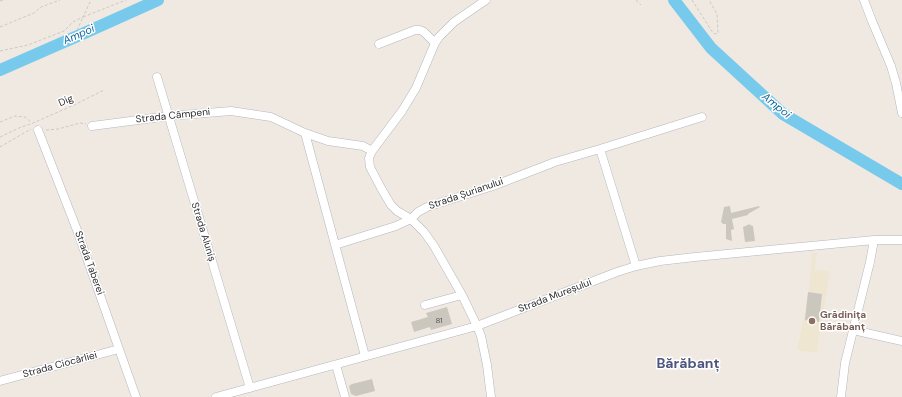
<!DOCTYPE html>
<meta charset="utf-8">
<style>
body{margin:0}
canvas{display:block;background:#efe9e1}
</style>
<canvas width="902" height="397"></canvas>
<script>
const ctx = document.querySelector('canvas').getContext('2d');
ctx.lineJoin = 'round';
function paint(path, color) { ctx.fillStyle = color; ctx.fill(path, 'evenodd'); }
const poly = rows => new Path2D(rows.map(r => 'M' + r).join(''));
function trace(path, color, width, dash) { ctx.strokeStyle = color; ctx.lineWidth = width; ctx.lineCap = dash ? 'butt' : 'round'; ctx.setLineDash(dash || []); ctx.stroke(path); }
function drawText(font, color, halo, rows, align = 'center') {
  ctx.font = font + ' "DM Sans",sans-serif'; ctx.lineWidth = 3; ctx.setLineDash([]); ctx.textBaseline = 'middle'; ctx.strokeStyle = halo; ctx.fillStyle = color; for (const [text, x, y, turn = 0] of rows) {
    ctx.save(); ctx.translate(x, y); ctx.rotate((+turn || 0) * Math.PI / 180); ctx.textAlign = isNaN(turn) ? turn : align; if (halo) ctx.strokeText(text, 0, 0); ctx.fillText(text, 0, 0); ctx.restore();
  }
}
paint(poly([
 [817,252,815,270,830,271,817,353,797,350,809,291,812,253]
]), '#efe6d2');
trace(poly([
 [674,0,711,48,783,114,902,184],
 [0,70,89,31,158,0]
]), '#78caed', 12);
paint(poly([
 [730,206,731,213,759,206,760,207,748,214,748,215,732,219,734,229,731,230,732,241,726,239,726,224,723,224,721,222,724,207],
 [750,224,750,225,753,226,755,241,745,242,743,227],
 [808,292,822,294,819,322,805,320],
 [447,307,452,324,431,330,430,327,414,332,411,322,428,317,426,313],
 [372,379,375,391,356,396,351,394,349,386,352,384]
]), '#cbc7bf');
const minor = poly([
 [486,0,454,22,439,37,435,43,416,88,402,111,372,151,369,158,370,167,381,188,391,205,397,211,411,219,424,232,434,246,462,295,477,326,481,336,487,365,491,397],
 [864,0,872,21,891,66,896,83,902,113],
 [379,44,415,30,420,30,424,32,435,43],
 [157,77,250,388],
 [92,126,169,116,231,111,271,117,305,133,328,141,363,146,372,151],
 [38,130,77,230,119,349,136,397],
 [305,133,365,356],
 [600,149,636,266],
 [335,245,396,226,411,219,418,212,427,207,493,186,555,162,600,149,702,117],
 [425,305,462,295],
 [853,330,902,341],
 [336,365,345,397],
 [0,381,119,349],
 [216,397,477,326,617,272,636,266,660,261,695,257,874,240,902,240],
 [841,397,845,363,870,262,874,240]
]);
trace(minor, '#b4b7c0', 9);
trace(poly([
 [636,0,641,5],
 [692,0,713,33,716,34,718,33,717,14,709,0],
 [0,1,4,0],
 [0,27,34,13,41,7,60,0],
 [75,35,83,17,126,0],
 [0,51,28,45,64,31,73,22,83,17,91,0],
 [0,122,15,116,25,117,31,122],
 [46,130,58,129,80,123,86,124],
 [0,137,19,128,33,123,74,105,104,90],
 [0,147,31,129]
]), '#c9c9c9', 1, [3, 2]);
trace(minor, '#fff', 8);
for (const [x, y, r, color] of [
 [812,321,4,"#8d6e63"]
]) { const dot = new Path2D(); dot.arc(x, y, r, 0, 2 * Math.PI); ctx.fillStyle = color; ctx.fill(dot); trace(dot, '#fff', 1.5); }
drawText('8px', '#555452', null, [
 ["81",439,321]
]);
drawText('10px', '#2e2e2e', '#fff', [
 ["Dig",66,101,-24],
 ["Strada Câmpeni",173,116,-6],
 ["Strada Șurianului",466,194,-19],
 ["Strada Aluniș",203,232,73],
 ["Strada Taberei",89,263,70],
 ["Strada Mureșului",555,296,-21],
 ["Strada Ciocârliei",60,365,-15]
]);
drawText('bold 10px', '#785e54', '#fff', [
 ["Grădinița",820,315],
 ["Bărăbanț",820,327]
], 'left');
drawText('italic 11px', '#11699f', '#fff', [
 ["Ampoi",79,35,-24],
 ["Ampoi",776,106,39]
]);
drawText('bold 14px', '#4e557e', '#fff', [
 ["Bărăbanț",688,364]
]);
</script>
